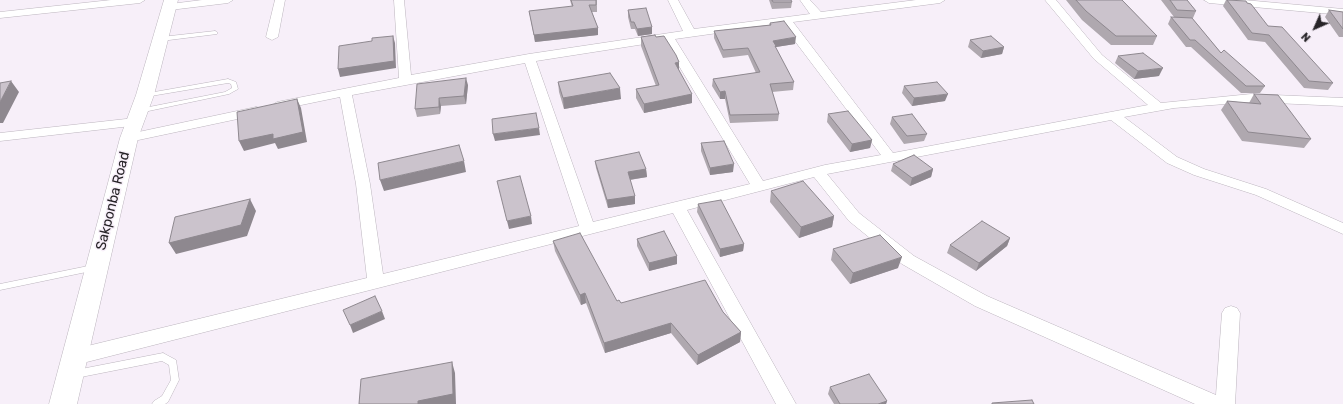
<!DOCTYPE html>
<style>
body{margin:0}
#map{position:relative;width:1343px;height:404px;overflow:hidden;background:#f7eff9;font-family:Rubik,sans-serif}
canvas{display:block}
.north{position:absolute;left:1295px;top:8px;width:40px;height:40px;-webkit-text-stroke:3px #f7eff9;paint-order:stroke;rotate:225deg;font-size:11px;font-weight:700;line-height:16px;text-align:center;color:#272428}
.north::after{content:'';display:block;margin:auto;width:14px;height:18px;background:#272428;clip-path:polygon(50% 0,100% 100%,50% 72%,0 100%)}
</style>
<div id="map">
<canvas width="1343" height="404"></canvas>
<div class="north">N</div>
</div>
<script>
const ctx = document.querySelector('canvas').getContext('2d');
ctx.lineJoin = 'round';
const poly = rows => new Path2D(rows.map(r => 'M' + r).join(''));
function trace(path, color, width, dash) { ctx.strokeStyle = color; ctx.lineWidth = width; ctx.lineCap = dash ? 'butt' : 'round'; ctx.setLineDash(dash || []); ctx.stroke(path); }
function paint(path, color) { ctx.fillStyle = color; ctx.fill(path, 'evenodd'); }
function drawText(font, color, halo, rows, align = 'center') {
  ctx.font = font + ' Rubik,sans-serif'; ctx.lineWidth = 3; ctx.setLineDash([]); ctx.textBaseline = 'middle'; ctx.strokeStyle = halo; ctx.fillStyle = color; for (const [text, x, y, turn = 0] of rows) {
    ctx.save(); ctx.translate(x, y); ctx.rotate((+turn || 0) * Math.PI / 180); ctx.textAlign = isNaN(turn) ? turn : align; if (halo) ctx.strokeText(text, 0, 0); ctx.fillText(text, 0, 0); ctx.restore();
  }
}
const service = poly([
 [215,31,217,32,217,34,161,41,158,39,161,37,215,31],
 [228,79,236,82,238,89,229,94,139,113,136,111,139,109,225,92,232,88,231,84,228,83,145,97,143,96,143,94,228,79],
 [93,265,96,266,97,268,96,270,0,290,0,284,93,265],
 [163,353,176,360,179,380,168,402,165,404,152,404,154,401,162,396,171,380,169,365,162,361,76,378,73,377,72,374,73,371,76,370,163,353]
]);
const minor = poly([
 [111,0,145,0,140,3,0,18,0,12,111,0],
 [202,0,233,0,228,3,170,10,165,7,170,4,202,0],
 [275,0,285,0,278,37,272,40,266,37,275,0],
 [394,0,404,0,411,75,529,54,683,31,668,0,678,0,694,29,810,14,800,0,810,0,821,12,916,0,945,0,940,3,793,22,893,153,1148,105,1094,59,1045,0,1056,0,1102,55,1161,103,1251,94,1343,98,1343,106,1251,102,1174,108,1124,117,1177,157,1204,169,1266,189,1343,223,1343,234,1256,195,1194,175,1167,163,1111,120,827,174,859,213,914,256,987,296,1216,395,1222,313,1225,308,1231,306,1237,308,1240,313,1235,404,1195,404,975,306,902,264,849,221,814,177,687,210,796,404,776,404,673,213,75,365,68,362,66,357,68,352,75,349,367,278,356,184,340,97,277,110,271,106,277,102,399,78,394,0],
 [782,24,881,155,825,165,763,181,675,39,782,24],
 [664,41,750,184,593,222,536,61,664,41],
 [525,63,579,226,383,274,370,184,352,95,525,63],
 [1204,0,1244,0,1343,9,1343,15,1209,3,1204,0],
 [256,107,261,108,262,111,261,114,129,142,124,141,122,138,124,135,129,134,256,107],
 [135,118,140,119,142,122,140,125,0,141,0,133,135,118]
]);
const secondary = poly([
 [164,0,178,0,154,95,138,138,77,404,49,404,120,138,136,95,164,0]
]);
trace(service, '#bcb5be', 1);
trace(minor, '#bcb5be', 1);
trace(secondary, '#bcb5be', 1);
paint(service, '#fff');
paint(minor, '#fff');
paint(secondary, '#fff');
paint(poly([
 [570,0,597,0,597,12,592,12,598,28,598,35,535,42,529,11,572,7],
 [769,0,791,0,792,2,791,8,772,9],
 [1066,0,1122,0,1157,36,1153,45,1111,45,1082,20],
 [1161,0,1187,0,1196,11,1193,18,1192,18,1221,53,1265,86,1260,93,1241,93,1191,47,1186,47,1168,24,1171,17,1174,17],
 [1226,0,1247,3,1268,26,1333,83,1328,90,1304,88,1265,42,1248,40,1223,6],
 [628,10,652,27,652,34,638,36,635,29,631,29,628,17],
 [1329,10,1343,12,1343,37,1339,37,1325,17],
 [770,23,795,44,776,47,776,49,794,82,793,90,772,92,779,114,778,121,730,123,725,99,720,99,712,86,713,79,756,73,748,55,723,58,714,38,714,31,769,25],
 [641,37,656,37,679,70,692,103,644,113,636,98,636,89,656,86,641,46],
 [970,40,1004,47,1002,54,981,58,968,47],
 [1118,56,1159,76,1134,79,1115,63],
 [558,82,621,99,564,109,559,92],
 [468,85,466,104,441,106,440,114,417,117,415,109],
 [904,86,945,101,912,106,902,93],
 [1254,94,1311,139,1304,148,1242,141,1221,110,1227,101,1249,103],
 [828,114,872,140,870,148,850,152,827,122],
 [892,117,927,134,924,141,904,144,890,124],
 [701,143,733,172,710,175,701,151],
 [595,161,646,169,647,177,630,180,635,196,635,204,608,208,596,168],
 [893,164,933,169,931,177,910,186,891,171],
 [771,191,834,216,832,227,799,238,770,202],
 [698,204,744,244,743,251,720,257,697,212],
 [1010,238,1007,246,976,271,947,253,950,245],
 [637,239,677,256,677,264,649,271,637,246],
 [553,241,617,301,621,303,723,312,741,332,740,342,697,365,671,333,605,353,586,303,581,305,555,251],
 [833,249,898,268,850,284,831,260],
 [830,387,887,401,886,404,834,404,828,394]
]), '#afa8af');
paint(poly([
 [652,27,652,34,638,36,637,29],
 [598,28,598,35,535,42,534,35],
 [393,36,395,43,396,68,340,77,338,69],
 [796,37,795,44,776,47,775,53,773,41],
 [1004,47,1002,54,981,58,983,51],
 [679,62,679,71,675,63],
 [1163,68,1159,76,1134,79,1138,71],
 [466,78,468,85,466,104,464,96],
 [11,81,19,92,3,123,0,123,0,102],
 [620,88,621,99,564,109,563,98],
 [725,91,725,99,720,99,720,92],
 [692,94,692,103,644,113,644,104],
 [948,94,945,101,912,106,914,98],
 [439,98,441,106,440,114,439,107],
 [297,99,301,108,307,142,278,149,275,143,244,151,239,141],
 [539,128,540,135,495,141,493,134],
 [872,140,870,148,850,152,852,144],
 [464,161,466,172,384,191,380,180],
 [734,164,733,172,710,175,710,168],
 [646,169,647,177,628,180,628,172],
 [933,169,931,177,910,186,912,178],
 [635,196,635,204,608,208,607,200],
 [250,199,256,211,247,236,176,254,169,243],
 [531,216,532,224,509,229,507,221],
 [834,216,832,227,799,238,801,227],
 [1010,238,1007,246,976,271,979,263],
 [744,244,743,251,720,257,720,249],
 [677,256,677,264,649,271,649,263],
 [902,257,898,268,850,284,853,273],
 [585,293,586,303,581,305,580,295],
 [382,311,385,319,353,333,350,325],
 [671,323,671,333,605,353,604,343],
 [741,332,740,342,697,365,698,355],
 [452,362,455,373,456,404,418,404,418,401],
 [887,401,886,404,878,404]
]), '#8e888f');
const building = poly([
 [571,0,596,0,596,5,589,5,598,28,534,35,529,11,573,6,571,0],
 [772,0,791,0,792,2,773,2,772,0],
 [1076,0,1122,0,1157,36,1116,36,1086,11,1076,0],
 [1170,0,1187,0,1196,11,1177,10,1170,0],
 [1227,0,1246,1,1247,3,1251,4,1268,26,1282,27,1333,83,1309,81,1269,35,1252,33,1227,0],
 [646,8,652,27,637,29,634,22,631,22,628,10,646,8],
 [1329,10,1343,12,1343,29,1329,10],
 [1171,17,1192,18,1221,53,1224,50,1265,86,1246,86,1195,40,1190,40,1171,17],
 [784,21,796,37,773,41,776,46,775,46,794,82,770,84,779,114,730,115,725,91,720,92,713,79,760,72,748,48,723,50,714,31,771,25,770,23,784,21],
 [655,35,656,37,664,36,676,55,679,62,675,63,692,94,644,104,636,89,659,85,641,37,655,35],
 [393,36,394,61,338,69,339,46,372,41,372,38,393,36],
 [991,36,1004,47,983,51,970,40,991,36],
 [1143,53,1163,68,1138,71,1118,56,1143,53],
 [610,73,620,88,563,98,558,82,610,73],
 [466,78,464,96,439,98,439,107,415,109,417,84,466,78],
 [11,81,0,102,0,83,11,81],
 [937,82,948,94,914,98,904,86,937,82],
 [1254,94,1278,95,1311,139,1248,132,1227,101,1261,104,1254,94],
 [297,99,303,132,273,139,273,134,239,141,237,112,297,99],
 [848,111,872,140,852,144,828,114,848,111],
 [536,113,539,128,493,134,492,119,536,113],
 [912,114,927,134,907,136,892,117,912,114],
 [724,141,734,164,710,168,701,143,724,141],
 [459,145,464,161,380,180,378,163,459,145],
 [639,152,646,169,628,172,635,196,607,200,595,161,639,152],
 [914,155,933,169,912,178,893,164,914,155],
 [520,176,531,216,507,221,497,181,520,176],
 [803,181,834,216,801,227,771,191,803,181],
 [250,199,241,225,169,243,175,217,250,199],
 [721,200,744,244,720,249,698,204,721,200],
 [982,221,1010,238,979,263,950,245,982,221],
 [664,231,677,256,649,263,637,239,664,231],
 [580,233,617,301,619,300,621,303,705,280,723,312,741,332,698,355,671,323,604,343,585,293,580,295,553,241,580,233],
 [880,235,902,257,853,273,833,249,880,235],
 [375,296,382,311,350,325,343,310,375,296],
 [452,362,453,394,418,401,418,404,359,404,361,379,452,362],
 [869,374,887,401,878,404,840,404,830,387,869,374],
 [1032,400,1034,404,992,404,992,403,1032,400]
]);
paint(building, '#cbc3cc');
trace(building, '#8e888f', 1);
drawText('14px', '#272428', '#f7eff9', [
 ["Sakponba Road",113,201,-76]
]);
</script>
